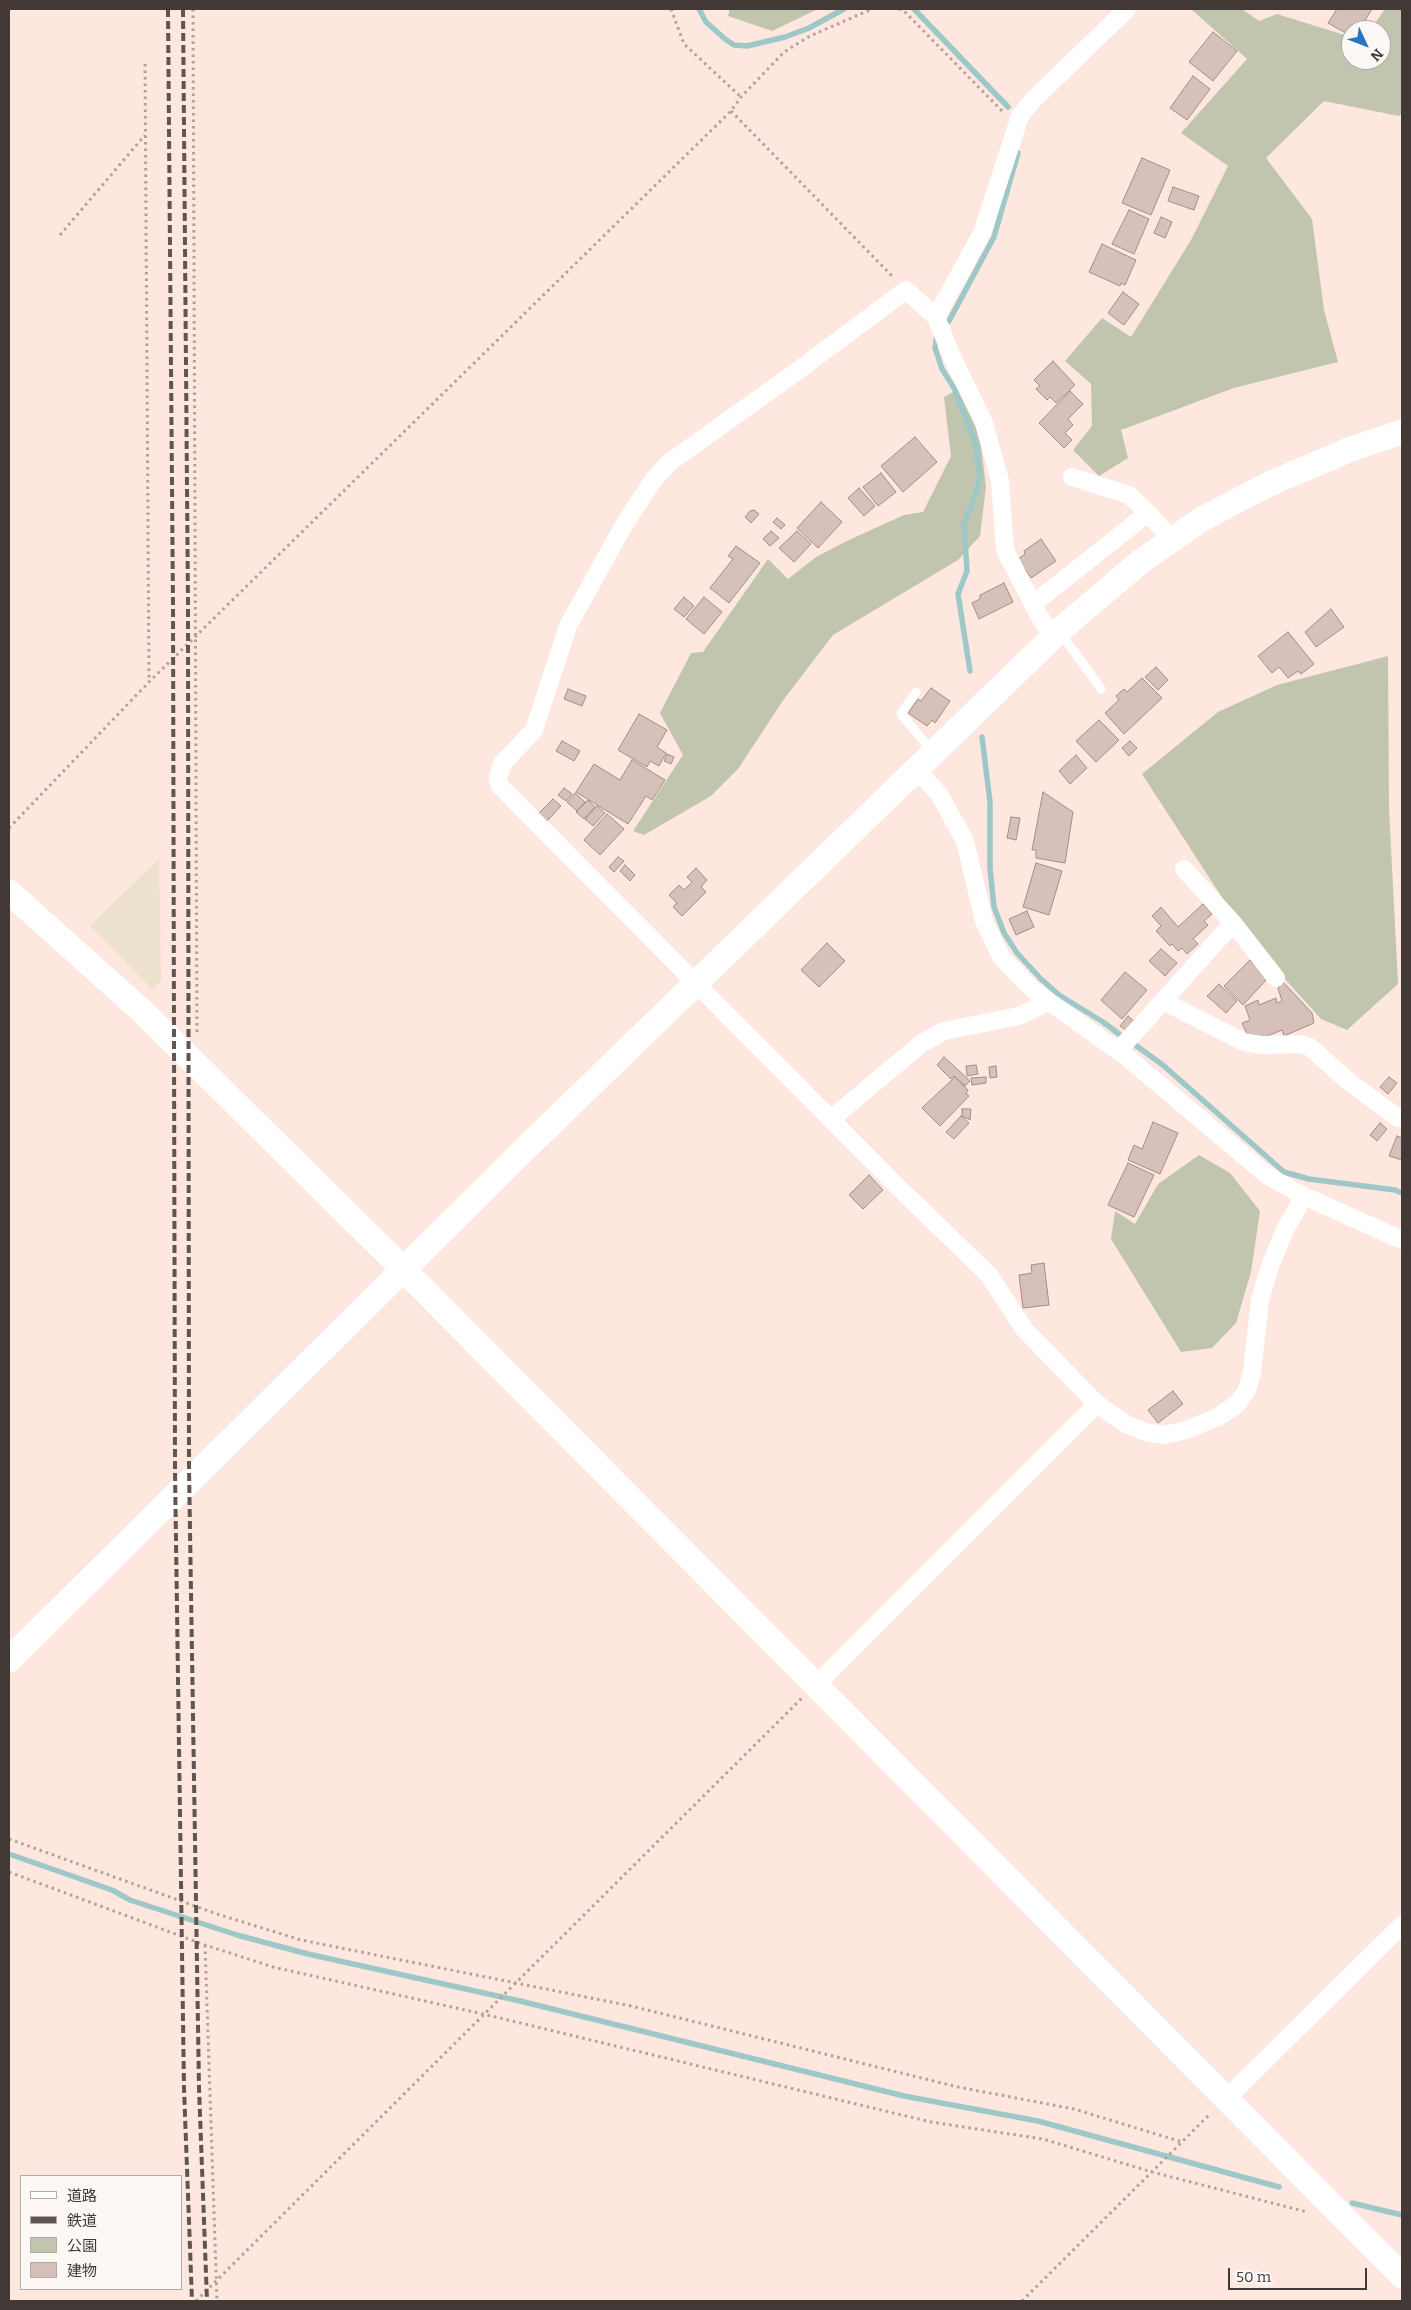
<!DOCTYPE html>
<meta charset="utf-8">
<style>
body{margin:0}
#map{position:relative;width:1411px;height:2310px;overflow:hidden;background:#fde7de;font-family:Bitter,"Noto Sans JP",serif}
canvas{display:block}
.frame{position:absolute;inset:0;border:10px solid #423936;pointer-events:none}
.legend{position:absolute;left:20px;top:2175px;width:162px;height:115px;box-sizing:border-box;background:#fdf8f6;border:1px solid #b2aca9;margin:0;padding:6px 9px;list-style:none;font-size:15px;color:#423936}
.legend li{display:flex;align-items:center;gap:10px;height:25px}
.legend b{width:25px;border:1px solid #b2aca9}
.north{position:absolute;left:1341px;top:20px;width:50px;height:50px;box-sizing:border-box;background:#fdf8f6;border:1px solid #b2aca9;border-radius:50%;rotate:133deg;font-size:14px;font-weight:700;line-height:20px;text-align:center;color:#423936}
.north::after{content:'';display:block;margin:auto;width:18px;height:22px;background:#2775c4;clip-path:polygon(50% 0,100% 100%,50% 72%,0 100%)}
.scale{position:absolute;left:1228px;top:2268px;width:139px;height:22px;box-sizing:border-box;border:2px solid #423936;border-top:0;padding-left:6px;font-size:15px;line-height:18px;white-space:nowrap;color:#423936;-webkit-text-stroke:4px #fdf8f6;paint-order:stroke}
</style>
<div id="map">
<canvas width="1411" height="2310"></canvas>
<div class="frame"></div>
<ul class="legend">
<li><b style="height:6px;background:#fff"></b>道路</li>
<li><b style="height:6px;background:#605551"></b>鉄道</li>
<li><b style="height:14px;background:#c2c5ae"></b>公園</li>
<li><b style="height:14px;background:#d6c0ba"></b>建物</li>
</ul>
<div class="north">N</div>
<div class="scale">50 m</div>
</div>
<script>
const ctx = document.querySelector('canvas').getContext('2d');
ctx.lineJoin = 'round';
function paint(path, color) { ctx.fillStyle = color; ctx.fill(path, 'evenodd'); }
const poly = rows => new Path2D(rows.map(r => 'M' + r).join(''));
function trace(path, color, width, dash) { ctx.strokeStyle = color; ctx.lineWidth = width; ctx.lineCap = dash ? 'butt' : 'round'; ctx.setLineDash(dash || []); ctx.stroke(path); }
paint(poly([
 [159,859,161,981,152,989,90,926]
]), '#ece1cc');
paint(poly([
 [730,9,818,9,772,31,728,16],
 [1191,9,1242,9,1259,21,1277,14,1351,37,1351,60,1381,60,1381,30,1370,30,1385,9,1402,9,1402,113,1399,116,1324,101,1266,158,1312,219,1324,310,1338,362,1234,388,1121,430,1128,458,1099,476,1073,450,1092,426,1091,384,1065,361,1102,318,1131,337,1191,240,1228,166,1181,133,1247,59],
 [960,388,980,437,986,487,980,536,958,560,833,635,784,699,738,769,711,796,644,835,633,831,683,755,660,713,691,653,703,652,768,559,788,579,816,557,849,540,904,515,923,512,951,456,944,397],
 [1388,656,1389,808,1398,984,1347,1030,1321,1019,1249,939,1142,774,1218,712,1277,685],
 [1199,1155,1230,1173,1260,1211,1251,1272,1236,1323,1212,1348,1181,1352,1111,1239,1115,1211,1135,1224,1158,1184]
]), '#c2c5ae');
trace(poly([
 [699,9,706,22,725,39,734,45,747,46,785,37,809,28,844,9],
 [914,9,1008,107],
 [949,321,994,237,1018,153],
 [937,335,935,348,942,369,954,388,975,442,980,475,975,497,964,523,967,571,958,594,970,671],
 [982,737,990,802,990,868,994,907,1004,933,1017,953,1041,979,1059,995,1103,1022,1119,1034],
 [1134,1044,1164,1066,1284,1172,1309,1179,1395,1190,1402,1193],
 [9,1854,112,1890,130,1900,237,1935,308,1954,520,2001,904,2096,1038,2121,1279,2187],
 [1352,2203,1402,2215]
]), '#9ec8c8', 5.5);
const building = poly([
 [1337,9,1372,9,1359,30,1351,30,1351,36,1328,23,1337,9],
 [1213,32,1237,51,1213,81,1189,62,1213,32],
 [1193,76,1210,89,1187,120,1170,108,1193,76],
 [1142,158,1170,170,1151,215,1122,203,1142,158],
 [1173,187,1199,196,1194,210,1168,201,1173,187],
 [1129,210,1149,219,1134,254,1112,244,1129,210],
 [1161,217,1172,222,1165,238,1154,233,1161,217],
 [1102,244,1136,260,1125,285,1121,283,1120,286,1089,272,1102,244],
 [1123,292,1139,304,1124,325,1108,313,1123,292],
 [1053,361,1075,385,1056,403,1050,397,1047,400,1036,389,1040,386,1034,380,1053,361],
 [1070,391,1083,404,1068,419,1073,425,1065,433,1072,440,1064,448,1039,423,1070,391],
 [915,437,937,462,903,492,881,466,915,437],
 [881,473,896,492,878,506,863,487,881,473],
 [859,488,875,506,864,516,848,498,859,488],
 [821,502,842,522,818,548,797,528,821,502],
 [754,510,759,514,751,523,745,517,750,511,754,510],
 [777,518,785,525,781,529,773,522,777,518],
 [771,531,779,538,770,546,763,539,771,531],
 [797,531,811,544,794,562,779,548,797,531],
 [1041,539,1056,561,1031,578,1018,559,1025,554,1024,551,1041,539],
 [736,546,760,563,729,603,710,588,733,559,728,556,736,546],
 [1004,583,1013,602,979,619,972,603,980,599,980,595,1004,583],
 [684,597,694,606,684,617,674,609,684,597],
 [704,597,722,612,704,634,686,619,704,597],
 [1331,609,1344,627,1316,647,1305,632,1331,609],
 [1288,632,1314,664,1301,674,1298,671,1288,678,1279,667,1272,673,1258,656,1288,632],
 [1156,667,1168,680,1158,690,1145,677,1156,667],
 [1142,678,1162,698,1124,734,1105,713,1119,700,1116,696,1124,689,1127,692,1142,678],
 [931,688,950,701,935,723,932,720,927,726,908,713,918,699,921,701,931,688],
 [568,689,586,696,582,706,564,699,568,689],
 [639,714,667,730,657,747,666,753,659,766,650,761,647,767,618,750,639,714],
 [1099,720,1119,740,1096,762,1076,741,1099,720],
 [562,741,580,751,574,761,556,751,562,741],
 [1130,741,1137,748,1129,756,1122,748,1130,741],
 [667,754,674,757,671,764,664,761,667,754],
 [1076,755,1087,768,1070,784,1059,771,1076,755],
 [632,760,665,780,652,800,646,796,628,824,576,792,594,764,620,780,632,760],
 [564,788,572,794,566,801,558,795,564,788],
 [1043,792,1073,812,1065,863,1036,858,1036,850,1032,850,1043,792],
 [575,793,585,802,577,811,567,802,575,793],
 [553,799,561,806,547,821,539,813,553,799],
 [588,800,595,807,584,819,576,812,588,800],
 [597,806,605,813,593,826,585,819,597,806],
 [607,814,624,829,600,855,584,840,607,814],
 [1011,817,1020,818,1016,840,1007,838,1011,817],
 [618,857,624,861,614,872,609,867,618,857],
 [1036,863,1062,871,1049,915,1023,907,1036,863],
 [625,865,635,875,630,881,620,871,625,865],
 [696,868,707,880,701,887,706,892,682,916,673,907,677,903,669,895,679,885,684,890,692,882,687,877,696,868],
 [1203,904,1212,914,1204,921,1208,925,1193,939,1198,944,1187,954,1182,948,1178,951,1172,944,1170,946,1156,931,1161,926,1152,916,1161,907,1178,927,1203,904],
 [1027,911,1034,927,1016,935,1009,919,1027,911],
 [827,943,845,961,819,987,801,970,827,943],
 [1161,949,1177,963,1165,976,1149,961,1161,949],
 [1250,960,1268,978,1243,1005,1224,986,1250,960],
 [1125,972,1147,990,1122,1019,1101,1000,1125,972],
 [1283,982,1312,1013,1314,1023,1284,1036,1282,1030,1262,1038,1247,1034,1242,1023,1250,1020,1245,1006,1258,1000,1259,1005,1276,998,1277,1003,1282,1001,1278,988,1283,982],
 [1219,984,1237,1001,1226,1013,1207,996,1219,984],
 [1128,1016,1135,1022,1128,1031,1120,1026,1128,1016],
 [944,1057,970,1081,965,1086,954,1076,951,1079,937,1065,944,1057],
 [976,1065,978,1074,967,1076,966,1066,976,1065],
 [996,1066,997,1077,990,1078,989,1067,996,1066],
 [955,1077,968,1090,966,1093,969,1096,940,1126,922,1108,955,1077],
 [986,1077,986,1083,972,1085,971,1078,986,1077],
 [1389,1077,1397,1083,1388,1094,1380,1087,1389,1077],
 [962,1109,971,1109,970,1120,962,1116,962,1109],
 [961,1116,969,1123,954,1139,946,1132,961,1116],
 [1153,1122,1178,1133,1160,1174,1128,1160,1134,1145,1142,1149,1153,1122],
 [1380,1123,1387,1129,1377,1141,1370,1135,1380,1123],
 [1397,1136,1402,1138,1402,1160,1389,1156,1397,1136],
 [1128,1163,1154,1175,1134,1217,1108,1205,1128,1163],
 [869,1175,883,1190,863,1209,849,1195,869,1175],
 [1044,1263,1049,1305,1023,1308,1019,1275,1032,1273,1031,1265,1044,1263],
 [1173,1391,1183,1404,1158,1423,1148,1410,1173,1391]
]);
paint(building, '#d6c0ba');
trace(building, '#a38d88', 1);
trace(poly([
 [193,9,197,1036],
 [671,9,684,44,741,97],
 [899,9,903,10,1003,112],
 [145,64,149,682],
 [731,111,894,278],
 [60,235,145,135],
 [9,828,149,682,731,111,741,97,784,52,810,36,872,9],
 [9,1839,217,1914,301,1940,631,2006,958,2087,1074,2109,1182,2142],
 [9,1872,205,1945,273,1967,483,2014,931,2122,1043,2139,1152,2172,1307,2212],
 [205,1945,217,2301],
 [196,2301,802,1698],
 [1022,2301,1211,2113]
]), '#b2a19b', 3, [2.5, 4]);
trace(poly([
 [1060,632,1101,689],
 [916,692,901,714,933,752]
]), '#fff', 9);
trace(poly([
 [936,317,982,233,1020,116,1034,99,1127,9],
 [1148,513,1172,540],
 [1033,604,1148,513,1129,495,1072,477],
 [1053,636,1039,616,1005,550,1000,481,984,423,952,357,936,317,906,290,792,375,670,462,654,479,624,525,568,626,534,730,502,764,498,779,500,786,899,1188,989,1275,1024,1329,1097,1404,1126,1424,1145,1432,1163,1435,1186,1430,1218,1417,1237,1404,1247,1390,1252,1372,1260,1300,1270,1266,1285,1230,1304,1196],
 [917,770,939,794,965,841,984,921,1001,957,1033,990,1128,1058,1268,1176,1304,1196,1402,1240],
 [1233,923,1276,978],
 [1163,1001,1244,1042,1261,1045,1300,1044,1310,1047,1348,1081,1398,1118],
 [1119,1050,1233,923,1184,869],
 [831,1119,922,1043,944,1031,1019,1016,1048,1002],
 [816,1685,1097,1404],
 [1226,2099,1402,1925]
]), '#fff', 18);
trace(poly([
 [9,892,143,1012,403,1269,1402,2276],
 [9,1660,527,1147,1059,631,1140,562,1202,519,1269,484,1351,449,1402,432]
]), '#fff', 25);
trace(poly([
 [168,9,173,605,175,1472,184,2088,192,2301],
 [183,9,188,606,189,1468,199,2088,207,2301]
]), '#605551', 4, [8, 4]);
</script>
